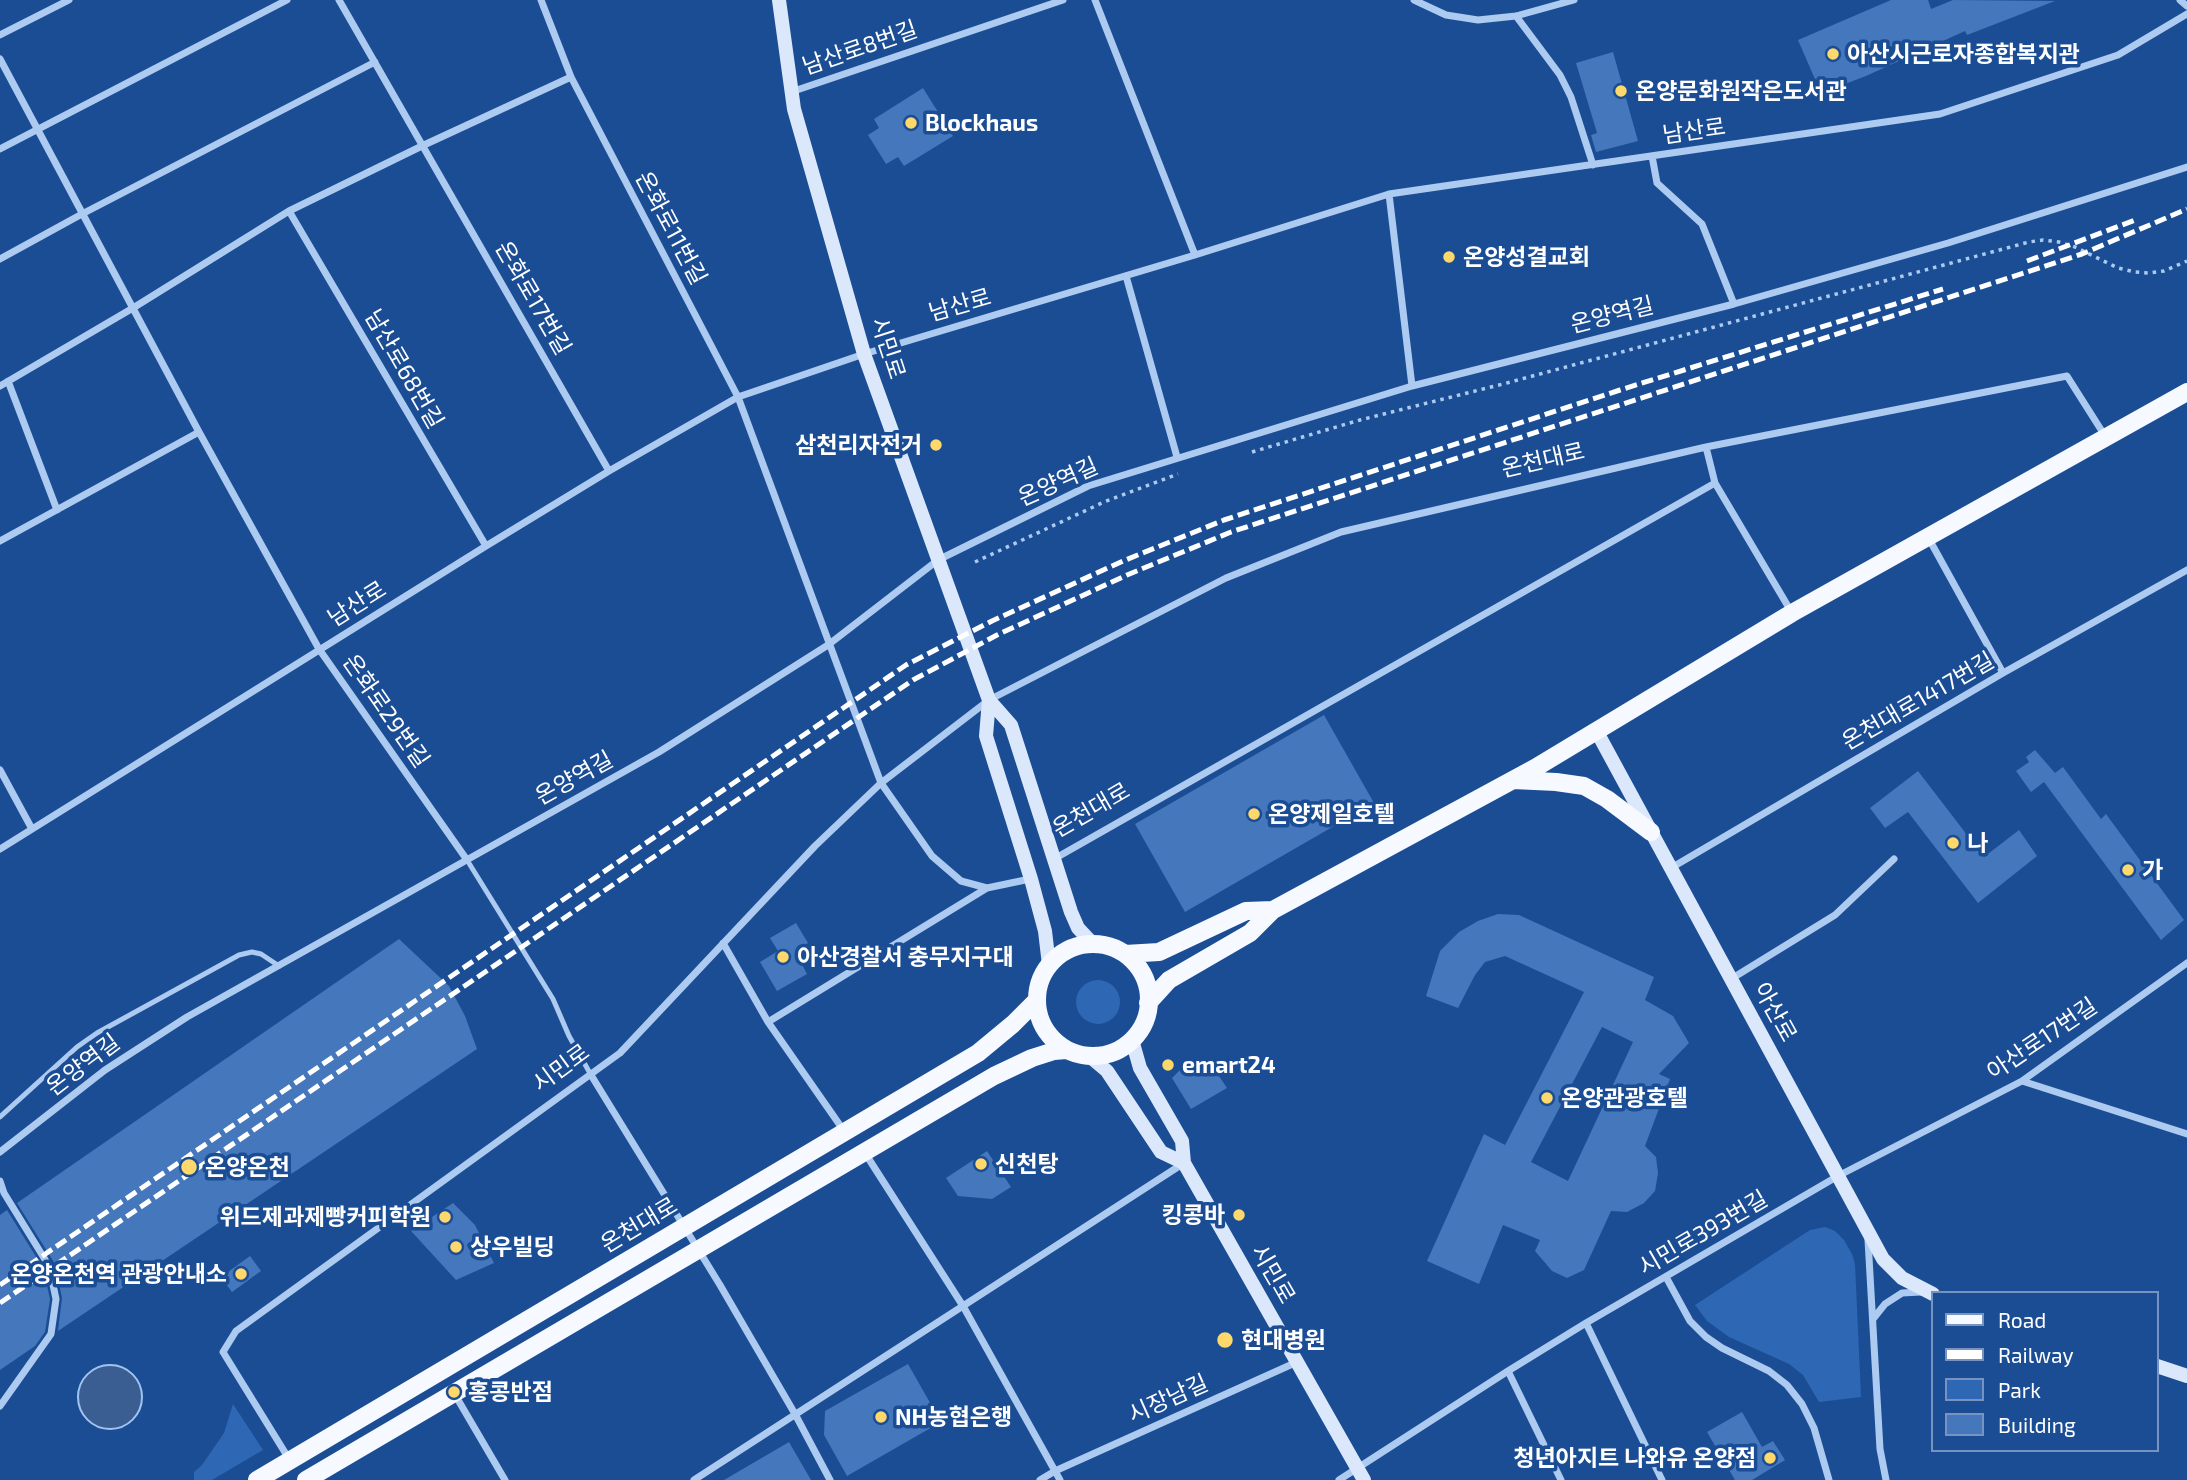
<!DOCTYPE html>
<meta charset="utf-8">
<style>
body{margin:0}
#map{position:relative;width:2187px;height:1480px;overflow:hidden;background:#1b4d95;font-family:"Exo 2",sans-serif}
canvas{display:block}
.legend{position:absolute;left:1931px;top:1291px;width:228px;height:161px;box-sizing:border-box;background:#1b4d95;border:2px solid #7694bf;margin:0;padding:9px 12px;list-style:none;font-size:21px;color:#fff}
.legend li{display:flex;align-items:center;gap:14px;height:35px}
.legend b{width:35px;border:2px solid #7694bf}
</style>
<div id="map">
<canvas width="2187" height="1480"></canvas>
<ul class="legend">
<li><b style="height:9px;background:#f6f9ff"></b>Road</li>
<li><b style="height:9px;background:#fff"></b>Railway</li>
<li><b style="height:19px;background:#2e67b3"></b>Park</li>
<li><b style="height:19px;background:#4477bc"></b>Building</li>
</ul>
</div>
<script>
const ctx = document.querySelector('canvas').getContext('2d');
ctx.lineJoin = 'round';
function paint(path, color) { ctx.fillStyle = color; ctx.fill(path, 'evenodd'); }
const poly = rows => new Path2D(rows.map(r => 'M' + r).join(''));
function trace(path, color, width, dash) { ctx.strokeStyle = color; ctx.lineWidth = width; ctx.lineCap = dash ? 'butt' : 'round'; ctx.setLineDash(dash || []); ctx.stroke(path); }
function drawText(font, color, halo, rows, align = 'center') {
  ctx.font = font + ' "Exo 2","Noto Sans KR",sans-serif'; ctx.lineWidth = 7; ctx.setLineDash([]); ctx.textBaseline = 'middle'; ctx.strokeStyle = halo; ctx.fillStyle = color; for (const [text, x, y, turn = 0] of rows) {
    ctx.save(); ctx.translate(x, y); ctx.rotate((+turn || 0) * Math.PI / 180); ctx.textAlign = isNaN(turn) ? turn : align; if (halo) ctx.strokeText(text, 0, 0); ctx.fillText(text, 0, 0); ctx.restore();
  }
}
paint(poly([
 '1076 1002a22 22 0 1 1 44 0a22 22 0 1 1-44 0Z',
 [1825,1227,1835,1231,1844,1240,1852,1254,1855,1264,1861,1397,1819,1402,1803,1375,1789,1364,1729,1337,1707,1321,1695,1305,1810,1230],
 [233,1404,263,1450,212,1480,194,1480,194,1472,202,1465,224,1433]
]), '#2e67b3');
const water = poly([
 '78 1397a32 32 0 1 1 64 0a32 32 0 1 1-64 0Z'
]);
paint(water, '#3a5e92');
trace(water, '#a0c4f2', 2);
paint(poly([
 [1891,0,1928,0,1931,9,1953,0,2055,1,1967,35,1965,31,1866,76,1821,93,1798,40],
 [1613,52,1638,141,1596,152,1591,135,1597,133,1576,63],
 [923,88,953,136,904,166,898,157,886,164,868,135,879,128,874,119],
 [1324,715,1374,803,1185,912,1135,824],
 [2035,750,2055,773,2063,767,2101,819,2106,814,2184,920,2161,940,2044,782,2031,792,2016,771,2029,762,2026,757],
 [1918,771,1984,857,2019,830,2037,856,1978,903,1908,812,1885,828,1870,808],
 [1498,914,1519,915,1654,977,1645,1000,1673,1016,1689,1043,1659,1074,1670,1079,1645,1146,1656,1157,1658,1173,1655,1191,1644,1203,1627,1212,1611,1211,1584,1270,1567,1278,1552,1271,1535,1251,1540,1240,1503,1225,1479,1284,1427,1261,1484,1134,1505,1145,1584,992,1505,956,1485,962,1475,975,1458,1008,1426,996,1440,951,1459,932,1478,921],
 [1602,1027,1633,1042,1568,1181,1531,1162],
 [796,923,808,943,795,951,807,974,777,991,760,962,778,951,770,938],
 [399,939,449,986,465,1016,477,1049,58,1331,62,1298,55,1264,17,1203],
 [1190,1060,1215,1070,1227,1088,1191,1109,1172,1078],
 [987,1151,1011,1187,992,1199,958,1196,946,1178],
 [453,1203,475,1225,494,1263,456,1280,411,1231],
 [7,1210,43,1268,50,1299,45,1332,35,1346,0,1370,0,1215],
 [250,1256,261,1271,232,1292,221,1277],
 [908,1364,941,1422,847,1476,824,1435,825,1411],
 [1742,1412,1762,1447,1773,1441,1785,1460,1752,1480,1735,1480,1707,1432],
 [789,1442,811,1480,724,1480]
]), '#4477bc');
trace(poly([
 [1252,452,1360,420,1503,384,2029,242,2043,240,2059,242,2075,247,2118,268,2135,272,2149,273,2164,271,2187,261],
 [975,562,1104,502,1178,474]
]), '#adcaf0', 3.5, [3.5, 5]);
trace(poly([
 [467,860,553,999,569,1036,591,1075],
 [0,1117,77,1047,97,1033,239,955,252,952,261,954,279,966]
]), '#adcaf0', 5);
trace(poly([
 [339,0,609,471],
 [541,0,571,77,738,397,881,783,932,856,961,881,987,888],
 [1095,0,1195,255],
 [1414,0,1446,15,1478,20,1516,16,1574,0],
 [2180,0,2187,6],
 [1516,16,1560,75,1571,97,1593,165],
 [0,35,69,0],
 [0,59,199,432,319,649,467,860],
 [791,92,1063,0],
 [0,149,287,0],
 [1652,156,1657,183,1702,224,1734,304],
 [1389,194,1412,386],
 [289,211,486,546],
 [0,259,82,214,375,62],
 [1126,276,1177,457],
 [8,381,57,510],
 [0,386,133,308,289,211,424,145,571,77],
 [1706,447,1715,483,1792,613],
 [1929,539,2003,673],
 [0,541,199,432],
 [0,770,32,829],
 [0,849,486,546,609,471,738,397,864,354,1195,255,1389,194,1940,114,2118,55,2187,14],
 [1054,859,1715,483],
 [1671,868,2003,673,2187,570],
 [723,943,768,1022,844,1131],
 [1731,979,1835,915,1894,859],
 [768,1022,987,888,1030,879],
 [591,1075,720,1285,795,1414,830,1480],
 [2022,1081,2187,1134],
 [0,1152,105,1070,187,1017,659,752,828,645,938,560,1088,486,1412,386,1734,304,1948,243,2187,167],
 [865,1153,963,1306,1060,1480],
 [0,1181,4,1193,49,1266,56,1299,51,1334,0,1406],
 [1868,1240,1880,1449,1886,1480],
 [1666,1277,1690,1321,1706,1337,1722,1348,1769,1371,1787,1385,1802,1404,1814,1428,1829,1480],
 [1873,1319,1885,1304,1902,1293,1921,1292],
 [1586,1323,1662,1480],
 [1508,1371,1561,1480],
 [454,1393,505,1480],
 [289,1459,223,1352,236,1331,620,1053,815,846,881,783,989,700,1226,578,1341,532,1706,447,2067,376,2105,436],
 [694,1480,1184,1163],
 [1040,1480,1055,1471,1297,1362],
 [1339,1480,1508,1371,1586,1323,1838,1176,2022,1081,2187,963]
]), '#adcaf0', 7);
trace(poly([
 [779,0,794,109,864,354,989,700,1011,725,1071,912,1078,928,1093,944],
 [989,700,986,736,1031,879,1045,931,1049,965],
 [1597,732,1883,1259,1902,1278,1933,1294],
 [1132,1040,1140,1068,1182,1141,1184,1163,1364,1480],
 [1088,1055,1107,1071,1161,1152,1184,1163],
 [2157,1366,2187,1376]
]), '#dbe8fb', 14);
trace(poly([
 [1513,780,1556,782,1584,786,1607,799,1651,832],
 '1037 1000a56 56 0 1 1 112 0a56 56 0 1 1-112 0Z',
 [1125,954,1159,952,1246,911,1273,910],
 [1148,1003,1169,980,1250,933,1273,910,1535,768,1792,613,2187,392],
 [257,1480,978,1053,1013,1024,1037,1000],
 [306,1480,994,1076,1032,1058,1054,1051,1066,1050]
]), '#f6f9ff', 18);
trace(poly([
 [2027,261,2138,219],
 [0,1285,906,665,992,621,1123,561,1224,520,1620,390,1943,289],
 [0,1303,913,680,997,635,1127,575,1231,532,2082,254,2187,209]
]), '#fff', 5, [12, 5]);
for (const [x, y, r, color] of [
 [1833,54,7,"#ffd86c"],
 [1621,91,7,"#ffd86c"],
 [911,123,7,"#ffd86c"],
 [1449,257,7,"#ffd86c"],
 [936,445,7,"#ffd86c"],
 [1254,814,7,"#ffd86c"],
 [1953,843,7,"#ffd86c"],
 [2128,870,7,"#ffd86c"],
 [783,957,7,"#ffd86c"],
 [1168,1065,7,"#ffd86c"],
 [1547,1098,7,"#ffd86c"],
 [981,1164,7,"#ffd86c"],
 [189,1167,9,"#ffd86c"],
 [1239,1215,7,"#ffd86c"],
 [445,1217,7,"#ffd86c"],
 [456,1247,7,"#ffd86c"],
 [241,1274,7,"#ffd86c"],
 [1225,1340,9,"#ffd86c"],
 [454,1392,7,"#ffd86c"],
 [881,1417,7,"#ffd86c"],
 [1770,1458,7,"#ffd86c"]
]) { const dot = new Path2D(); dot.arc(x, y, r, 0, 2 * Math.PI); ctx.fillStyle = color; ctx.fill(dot); trace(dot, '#1b4d95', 2.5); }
drawText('23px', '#fff', '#1b4d95', [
 ["남산로8번길",860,48,-19],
 ["남산로",1694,131,-8],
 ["온화로11번길",671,228,62],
 ["온화로17번길",533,298,60],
 ["남산로",960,305,-16],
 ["온양역길",1612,315,-14],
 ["시민로",888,348,72],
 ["남산로68번길",404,369,60],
 ["온천대로",1543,460,-13],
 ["온양역길",1058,482,-24],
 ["남산로",357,604,-32],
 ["온천대로1417번길",1918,701,-30],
 ["온화로29번길",386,711,55],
 ["온양역길",574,778,-29],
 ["온천대로",1091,810,-30],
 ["아산로",1775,1012,61],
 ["아산로17번길",2042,1039,-34],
 ["온양역길",83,1065,-37],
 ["시민로",561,1068,-36],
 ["온천대로",639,1225,-31],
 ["시민로393번길",1703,1233,-30],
 ["시민로",1273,1274,60],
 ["시장남길",1168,1399,-24]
]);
drawText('bold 23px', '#fff', '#1b4d95', [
 ["아산시근로자종합복지관",1847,54],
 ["온양문화원작은도서관",1635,91],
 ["Blockhaus",925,123],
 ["온양성결교회",1463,257],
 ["삼천리자전거",922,445,"right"],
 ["온양제일호텔",1268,814],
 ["나",1967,843],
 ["가",2142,870],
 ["아산경찰서 충무지구대",797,957],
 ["emart24",1182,1065],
 ["온양관광호텔",1561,1098],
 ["신천탕",995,1164],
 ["온양온천",205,1167],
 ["킹콩바",1225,1215,"right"],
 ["위드제과제빵커피학원",431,1217,"right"],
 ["상우빌딩",470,1247],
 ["온양온천역 관광안내소",227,1274,"right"],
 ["현대병원",1241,1340],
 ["홍콩반점",468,1392],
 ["NH농협은행",895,1417],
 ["청년아지트 나와유 온양점",1756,1458,"right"]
], 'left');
</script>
